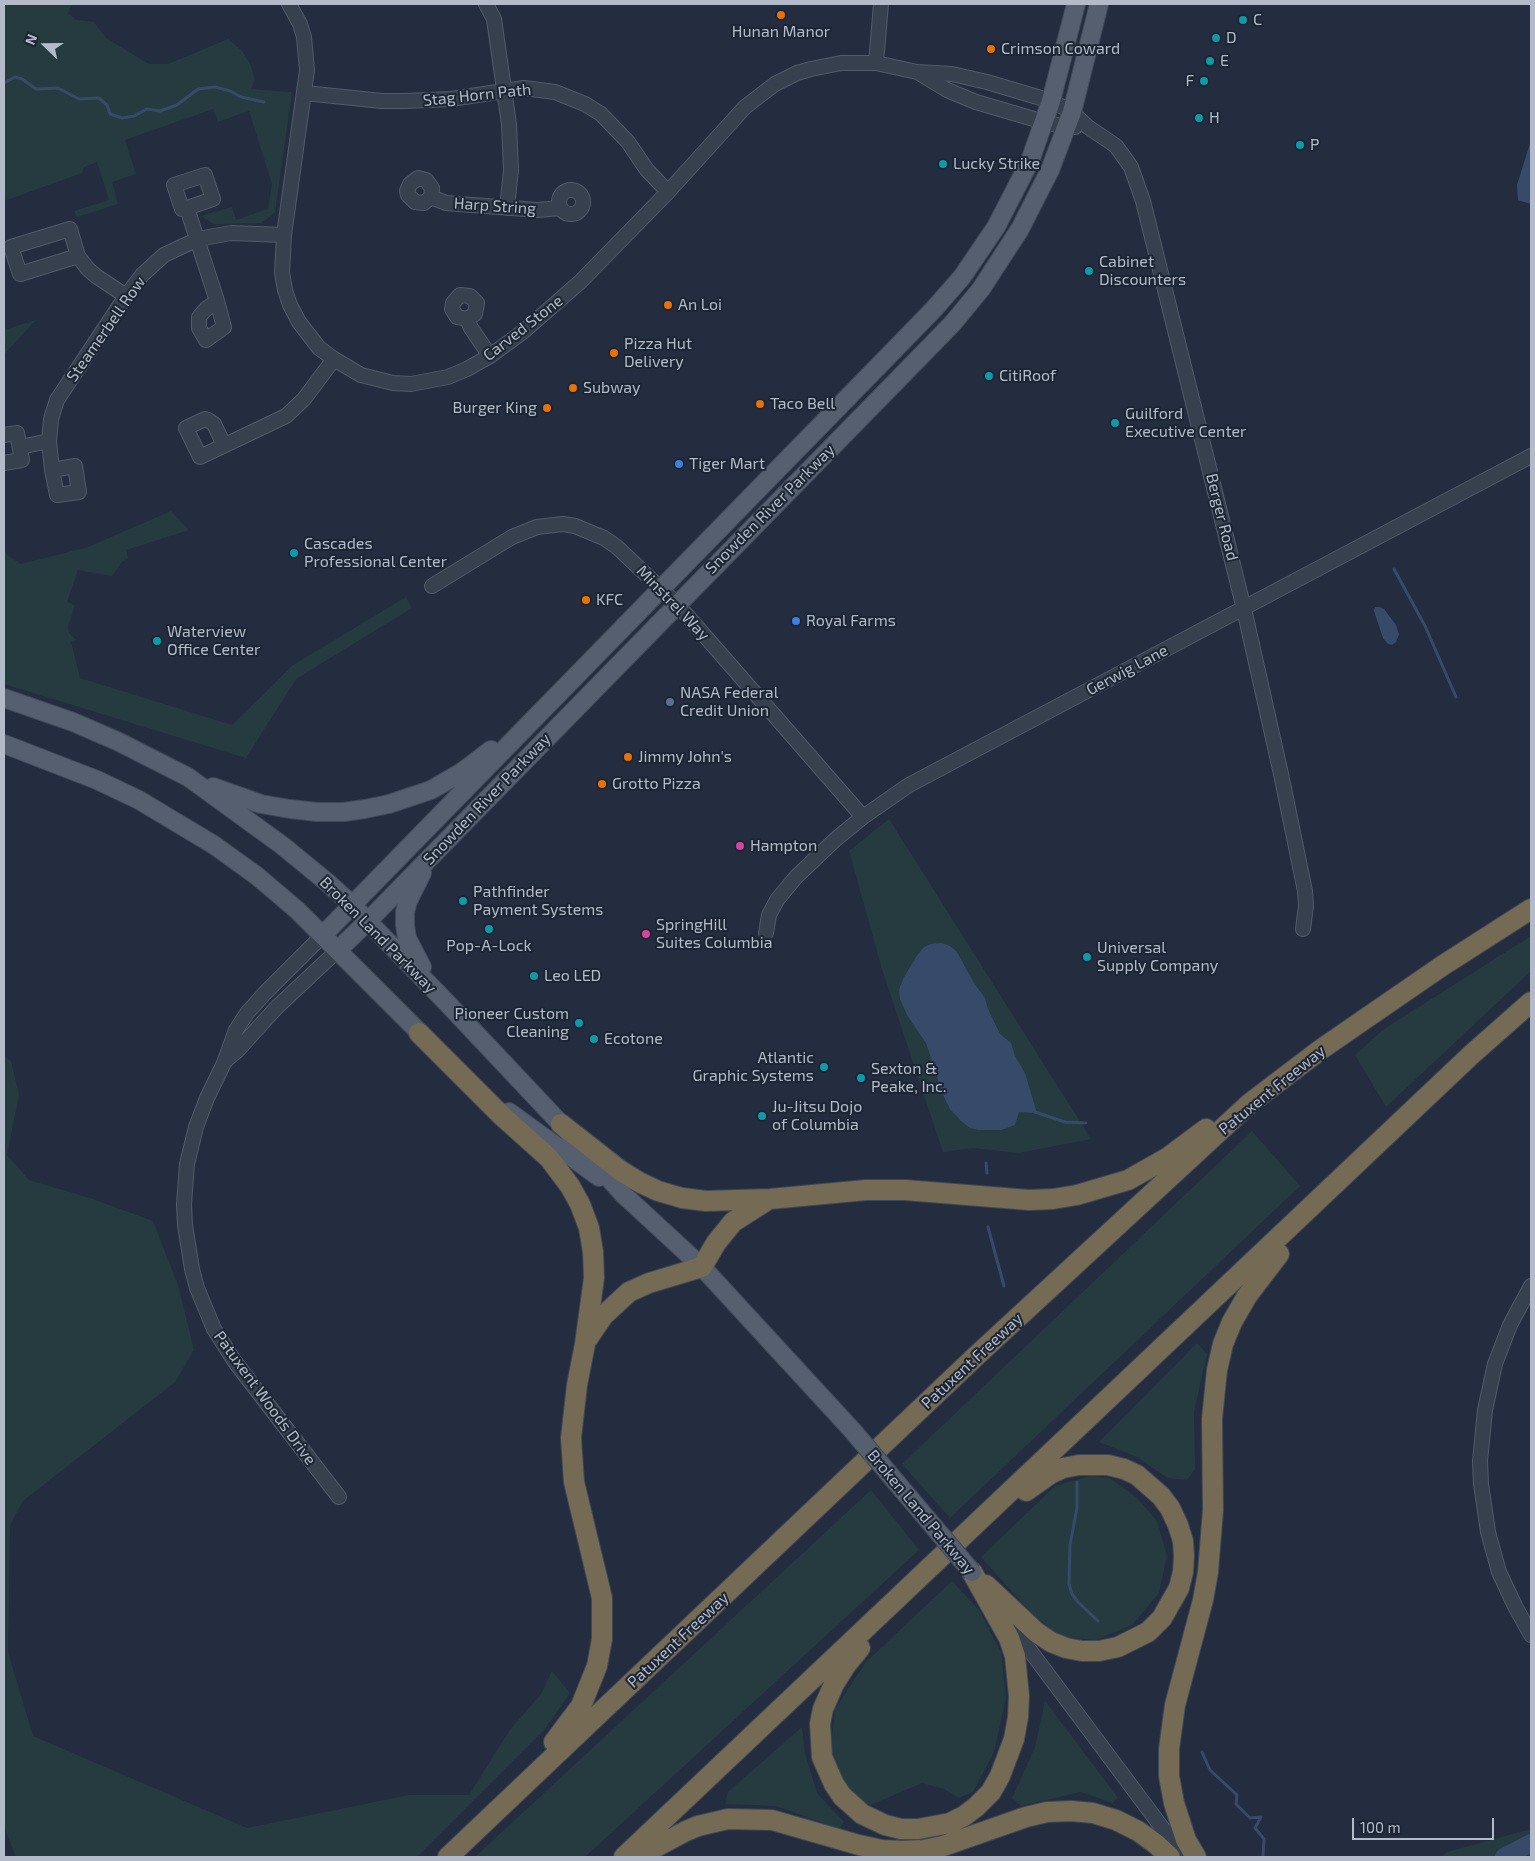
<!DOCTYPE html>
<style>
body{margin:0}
#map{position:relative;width:1535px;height:1861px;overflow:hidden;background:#232d3f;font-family:"Exo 2",sans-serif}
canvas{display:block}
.frame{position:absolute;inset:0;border:5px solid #b3bbca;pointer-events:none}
.north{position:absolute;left:20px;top:20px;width:50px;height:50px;-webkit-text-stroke:4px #1c2534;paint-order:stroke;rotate:292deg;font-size:14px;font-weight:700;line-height:20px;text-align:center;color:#b3bbca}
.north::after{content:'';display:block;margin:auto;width:18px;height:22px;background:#b3bbca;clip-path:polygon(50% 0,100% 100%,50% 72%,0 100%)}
.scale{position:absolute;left:1352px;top:1818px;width:142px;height:22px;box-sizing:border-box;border:2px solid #b3bbca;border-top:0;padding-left:6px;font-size:15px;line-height:18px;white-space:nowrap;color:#b3bbca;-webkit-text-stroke:4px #1c2534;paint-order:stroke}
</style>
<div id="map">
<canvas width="1535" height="1861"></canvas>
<div class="frame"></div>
<div class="north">N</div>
<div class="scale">100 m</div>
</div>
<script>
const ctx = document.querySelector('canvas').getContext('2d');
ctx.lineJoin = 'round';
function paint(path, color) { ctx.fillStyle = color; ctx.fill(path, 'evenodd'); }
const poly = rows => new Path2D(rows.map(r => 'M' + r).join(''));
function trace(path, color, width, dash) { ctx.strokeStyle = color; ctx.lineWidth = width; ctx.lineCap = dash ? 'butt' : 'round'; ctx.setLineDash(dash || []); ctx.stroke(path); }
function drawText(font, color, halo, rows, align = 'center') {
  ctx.font = font + ' "Exo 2",sans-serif'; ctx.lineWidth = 4; ctx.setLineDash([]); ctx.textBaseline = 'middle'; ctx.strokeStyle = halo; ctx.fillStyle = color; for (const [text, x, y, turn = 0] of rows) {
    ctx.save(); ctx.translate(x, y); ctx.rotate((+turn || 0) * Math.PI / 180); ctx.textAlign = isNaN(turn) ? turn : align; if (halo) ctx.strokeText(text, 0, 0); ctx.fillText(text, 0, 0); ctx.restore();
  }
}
paint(poly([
 [4,4,72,4,68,13,76,20,94,22,106,38,149,64,168,64,228,39,242,51,251,66,255,80,251,89,292,92,275,212,262,223,214,224,201,216,232,207,236,220,268,209,272,184,249,111,218,122,213,109,125,140,136,174,112,182,118,204,77,217,74,211,109,200,97,162,84,167,82,173,4,201],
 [36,320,9,349,4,355,4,330],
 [171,511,189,530,126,550,128,558,122,562,112,576,78,570,67,602,75,605,68,626,69,633,76,640,71,642,80,678,232,725,293,665,406,597,412,608,296,679,246,758,4,684,4,549,7,555,21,564,88,547],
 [889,819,1091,1139,1019,1153,973,1148,943,1152,882,969,849,851],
 [1531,936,1531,971,1386,1107,1355,1055,1384,1029],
 [4,1056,11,1061,19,1095,7,1155,29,1180,93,1199,153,1221,178,1285,194,1350,175,1382,23,1501,10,1525,8,1652,33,1736,247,1828,409,1795,469,1795,509,1731,541,1694,552,1671,570,1693,545,1729,417,1857,16,1857,4,1827],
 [1252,1131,1300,1186,950,1518,902,1464],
 [1197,1343,1207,1354,1194,1412,1195,1469,1187,1480,1167,1478,1137,1457,1099,1442],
 [1090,1476,1110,1478,1137,1498,1157,1521,1167,1556,1159,1593,1132,1625,1096,1640,1062,1637,1032,1614,981,1557,1055,1486],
 [871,1490,919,1550,585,1857,475,1857],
 [952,1581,979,1610,1001,1652,1006,1698,994,1752,973,1792,959,1798,944,1789,922,1783,871,1805,852,1796,830,1756,835,1709,865,1663],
 [1045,1701,1118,1798,1112,1803,1081,1792,1021,1806,1012,1798,1035,1747],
 [802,1727,805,1753,817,1793,844,1822,839,1829,776,1806,725,1804,728,1792],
 [1531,1829,1531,1857,1441,1857,1447,1852]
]), '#253b40');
paint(poly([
 [1531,140,1531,204,1518,200,1517,185],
 [1375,607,1379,607,1384,609,1396,625,1399,634,1396,642,1392,645,1388,644,1383,638,1374,611],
 [942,943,950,946,957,952,974,983,985,998,988,1009,1000,1034,1011,1043,1015,1056,1025,1073,1036,1110,1035,1113,1019,1112,1015,1125,1001,1130,978,1130,970,1128,961,1121,950,1109,943,1095,926,1043,907,1015,900,999,899,990,903,979,916,957,923,948,930,944]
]), '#374a69');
trace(poly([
 [4,83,15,77,22,79,36,89,58,88,79,99,99,98,107,105,110,114,122,118,134,116,147,109,160,111,177,105,198,89,215,87,230,91,241,97,264,102],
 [1394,569,1425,626,1456,697],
 [1035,1112,1065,1122,1086,1123],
 [986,1163,987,1173],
 [988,1227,1004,1286],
 [1077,1482,1077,1508,1070,1545,1069,1584,1072,1594,1078,1602,1098,1621],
 [1202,1752,1210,1770,1237,1795,1236,1804,1250,1818,1261,1817,1255,1828,1264,1839,1263,1857]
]), '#374a69', 3);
trace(poly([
 [1504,1857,1531,1843]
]), '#374a69', 18);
const minor = poly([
 [289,4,300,24,304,37,307,70,284,235,282,273,285,290,290,305,299,322,319,348,334,359,361,375,393,383,411,384,448,377,467,369,490,356,524,331,580,282,668,192,745,107,775,84,797,73,811,69,841,63,876,63,917,72,952,74,987,82,1051,101,1072,112,1088,127,1116,146,1131,167,1143,201,1244,609,1281,774,1305,891,1306,906,1303,929],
 [486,4,494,19,509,124,511,170,507,208],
 [876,63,881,4],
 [919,73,947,90,976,102,1044,122,1066,127,1075,127],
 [305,93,382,101,405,101,451,99,524,88,555,92,585,104,601,114,628,142,647,170,668,192],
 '559 202a12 12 0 1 1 24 0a12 12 0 1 1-24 0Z',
 [431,197,424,203,415,202,408,195,407,191,410,184,418,178,426,180,432,188,431,197,446,203,538,210,560,208],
 [187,208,213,199,205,175,174,185,182,209,187,208,217,301,224,327,206,340,199,328,199,317,206,309,217,301],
 [78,256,70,229,11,247,20,274,78,256,87,268,96,276,126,296],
 [467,319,457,317,452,309,453,303,460,295,470,296,477,303,475,314,467,319,471,328,490,356],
 [4,435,17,433,22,460,4,463],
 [224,445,214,424,208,420,205,419,186,428,200,457,286,416,304,399,334,359],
 [20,447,49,441],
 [52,470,75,466,79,492,57,495,52,470,49,441,51,419,57,400,65,388,126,296,142,275,164,255,198,239,231,233,284,235],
 [432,586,512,537,537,527,563,524,575,526,604,538,617,547,677,604,863,817],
 [766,933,769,915,777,900,796,877,837,838,863,817,909,785,1531,456],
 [323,935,265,993,247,1013,236,1030,224,1063,207,1098,196,1127,187,1164,184,1204,185,1225,192,1269,197,1288,214,1329,235,1362,339,1497],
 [224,1062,238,1050,276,1008,338,950],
 [1531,1286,1510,1325,1495,1364,1485,1410,1480,1461,1481,1484,1488,1532,1499,1572,1515,1606,1531,1635],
 [1008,1621,1184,1857]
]);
const major = poly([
 [4,698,73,722,117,741,188,777,283,846,328,883,351,904,448,1004,561,1124,624,1195,702,1267,852,1430],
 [4,744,97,780,139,800,214,845,257,876,297,910,429,1042],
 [213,787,261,804,290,809,317,812,344,812,365,809,389,804,431,790,462,772,491,750],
 [323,935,900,344,934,309,962,277,996,227,1030,161,1051,101,1076,4],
 [338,950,368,921,915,362,953,323,981,289,1020,229,1050,170,1072,112,1099,4],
 [422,967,407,938,405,925,405,912,408,901,422,873],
 [509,1112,599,1177]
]);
const highway = poly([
 [419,1033,500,1114,549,1158,570,1186,580,1204,589,1228,593,1252,594,1278,585,1344,577,1385,571,1438,574,1482,602,1598,602,1639,597,1666,581,1706,554,1742],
 [561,1124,621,1171,639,1182,658,1191,682,1198,706,1201,770,1199,866,1190,905,1190,1029,1200,1053,1199,1077,1195,1128,1180,1167,1158,1206,1129],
 [588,1338,603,1316,629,1292,649,1283,702,1267,716,1243,733,1222,766,1201],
 [986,1585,1036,1632,1051,1642,1066,1648,1082,1651,1099,1651,1118,1647,1148,1632,1162,1618,1179,1588,1183,1572,1184,1556,1183,1541,1178,1525,1170,1508,1161,1496,1137,1475,1124,1469,1108,1465,1079,1465,1063,1468,1050,1474,1026,1491],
 [860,1648,846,1665,834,1684,823,1709,820,1724,822,1757,834,1784,842,1796,862,1814,885,1825,901,1829,918,1829,950,1823,964,1816,976,1807,991,1792,1000,1776,1014,1739,1018,1717,1019,1696,1015,1656,1009,1638,972,1572],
 [448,1857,975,1357,1249,1104,1320,1050,1378,1010,1442,966,1531,909],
 [624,1857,1471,1055,1531,1002],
 [637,1857,686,1831,698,1826,728,1819,772,1820,859,1845,882,1850,902,1851,924,1850,943,1846,1026,1817,1047,1812,1071,1811,1093,1813,1116,1820,1138,1831,1156,1844,1170,1857],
 [1196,1857,1186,1840,1174,1803,1169,1776,1169,1749,1175,1705,1203,1600,1208,1572,1213,1510,1212,1419,1217,1370,1223,1344,1232,1322,1247,1296,1279,1254]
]);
trace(minor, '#525b6a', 16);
trace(major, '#404958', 20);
trace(highway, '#3f4857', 22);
trace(minor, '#37404f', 14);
trace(major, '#555f6f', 18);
trace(highway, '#756a54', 20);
const majorBridge = poly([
 [852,1430,972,1572]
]);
trace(majorBridge, '#404958', 20, []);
trace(majorBridge, '#555f6f', 18);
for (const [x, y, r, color] of [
 [781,15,5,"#e8710a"],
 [1243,20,5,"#0f9aa8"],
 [1216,38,5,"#0f9aa8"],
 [991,49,5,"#e8710a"],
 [1210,61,5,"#0f9aa8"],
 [1204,81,5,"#0f9aa8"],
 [1199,118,5,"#0f9aa8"],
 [1300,145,5,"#0f9aa8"],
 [943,164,5,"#0f9aa8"],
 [1089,271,5,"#0f9aa8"],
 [668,305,5,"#e8710a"],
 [614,353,5,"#e8710a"],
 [989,376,5,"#0f9aa8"],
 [573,388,5,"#e8710a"],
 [760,404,5,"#e8710a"],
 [547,408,5,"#e8710a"],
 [1115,423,5,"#0f9aa8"],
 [679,464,5,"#3f7fe0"],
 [294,553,5,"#0f9aa8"],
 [586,600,5,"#e8710a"],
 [796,621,5,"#3f7fe0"],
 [157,641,5,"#0f9aa8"],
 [670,702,5,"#5c6f8a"],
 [628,757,5,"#e8710a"],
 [602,784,5,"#e8710a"],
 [740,846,5,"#d1479c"],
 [463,901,5,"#0f9aa8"],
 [489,929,5,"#0f9aa8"],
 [646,934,5,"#d1479c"],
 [1087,957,5,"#0f9aa8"],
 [534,976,5,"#0f9aa8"],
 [579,1023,5,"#0f9aa8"],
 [594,1039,5,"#0f9aa8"],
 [824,1067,5,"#0f9aa8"],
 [861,1078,5,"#0f9aa8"],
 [762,1116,5,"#0f9aa8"]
]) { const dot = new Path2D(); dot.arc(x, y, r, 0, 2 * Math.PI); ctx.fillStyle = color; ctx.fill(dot); trace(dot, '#1c2534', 2); }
drawText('16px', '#b3bbca', '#1c2534', [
 ["C",1253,20],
 ["Hunan Manor",781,32,"center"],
 ["D",1226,38],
 ["Crimson Coward",1001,49],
 ["E",1220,61],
 ["F",1194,81,"right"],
 ["H",1209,118],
 ["P",1310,145],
 ["Lucky Strike",953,164],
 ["Cabinet",1099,262],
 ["Discounters",1099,280],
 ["An Loi",678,305],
 ["Pizza Hut",624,344],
 ["Delivery",624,362],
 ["CitiRoof",999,376],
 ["Subway",583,388],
 ["Taco Bell",770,404],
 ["Burger King",537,408,"right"],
 ["Guilford",1125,414],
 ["Executive Center",1125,432],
 ["Tiger Mart",689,464],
 ["Cascades",304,544],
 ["Professional Center",304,562],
 ["KFC",596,600],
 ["Royal Farms",806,621],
 ["Waterview",167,632],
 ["Office Center",167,650],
 ["NASA Federal",680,693],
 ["Credit Union",680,711],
 ["Jimmy John's",638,757],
 ["Grotto Pizza",612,784],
 ["Hampton",750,846],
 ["Pathfinder",473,892],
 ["Payment Systems",473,910],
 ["SpringHill",656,925],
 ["Suites Columbia",656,943],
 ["Pop-A-Lock",489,946,"center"],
 ["Universal",1097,948],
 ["Supply Company",1097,966],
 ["Leo LED",544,976],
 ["Pioneer Custom",569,1014,"right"],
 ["Cleaning",569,1032,"right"],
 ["Ecotone",604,1039],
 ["Atlantic",814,1058,"right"],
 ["Graphic Systems",814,1076,"right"],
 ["Sexton &",871,1069],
 ["Peake, Inc.",871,1087],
 ["Ju-Jitsu Dojo",772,1107],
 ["of Columbia",772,1125]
], 'left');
drawText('16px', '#b3bbca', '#1c2534', [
 ["Stag Horn Path",477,95,-6],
 ["Harp String",495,206,4],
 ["Carved Stone",523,328,-38],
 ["Steamerbell Row",106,329,-55],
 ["Snowden River Parkway",770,509,-45],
 ["Berger Road",1222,517,76],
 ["Minstrel Way",673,603,46],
 ["Gerwig Lane",1127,670,-28],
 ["Snowden River Parkway",487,799,-46],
 ["Broken Land Parkway",378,935,45],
 ["Patuxent Freeway",1272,1090,-39],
 ["Patuxent Freeway",972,1361,-43],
 ["Patuxent Woods Drive",265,1398,54],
 ["Broken Land Parkway",921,1512,50],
 ["Patuxent Freeway",678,1640,-43]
]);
</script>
